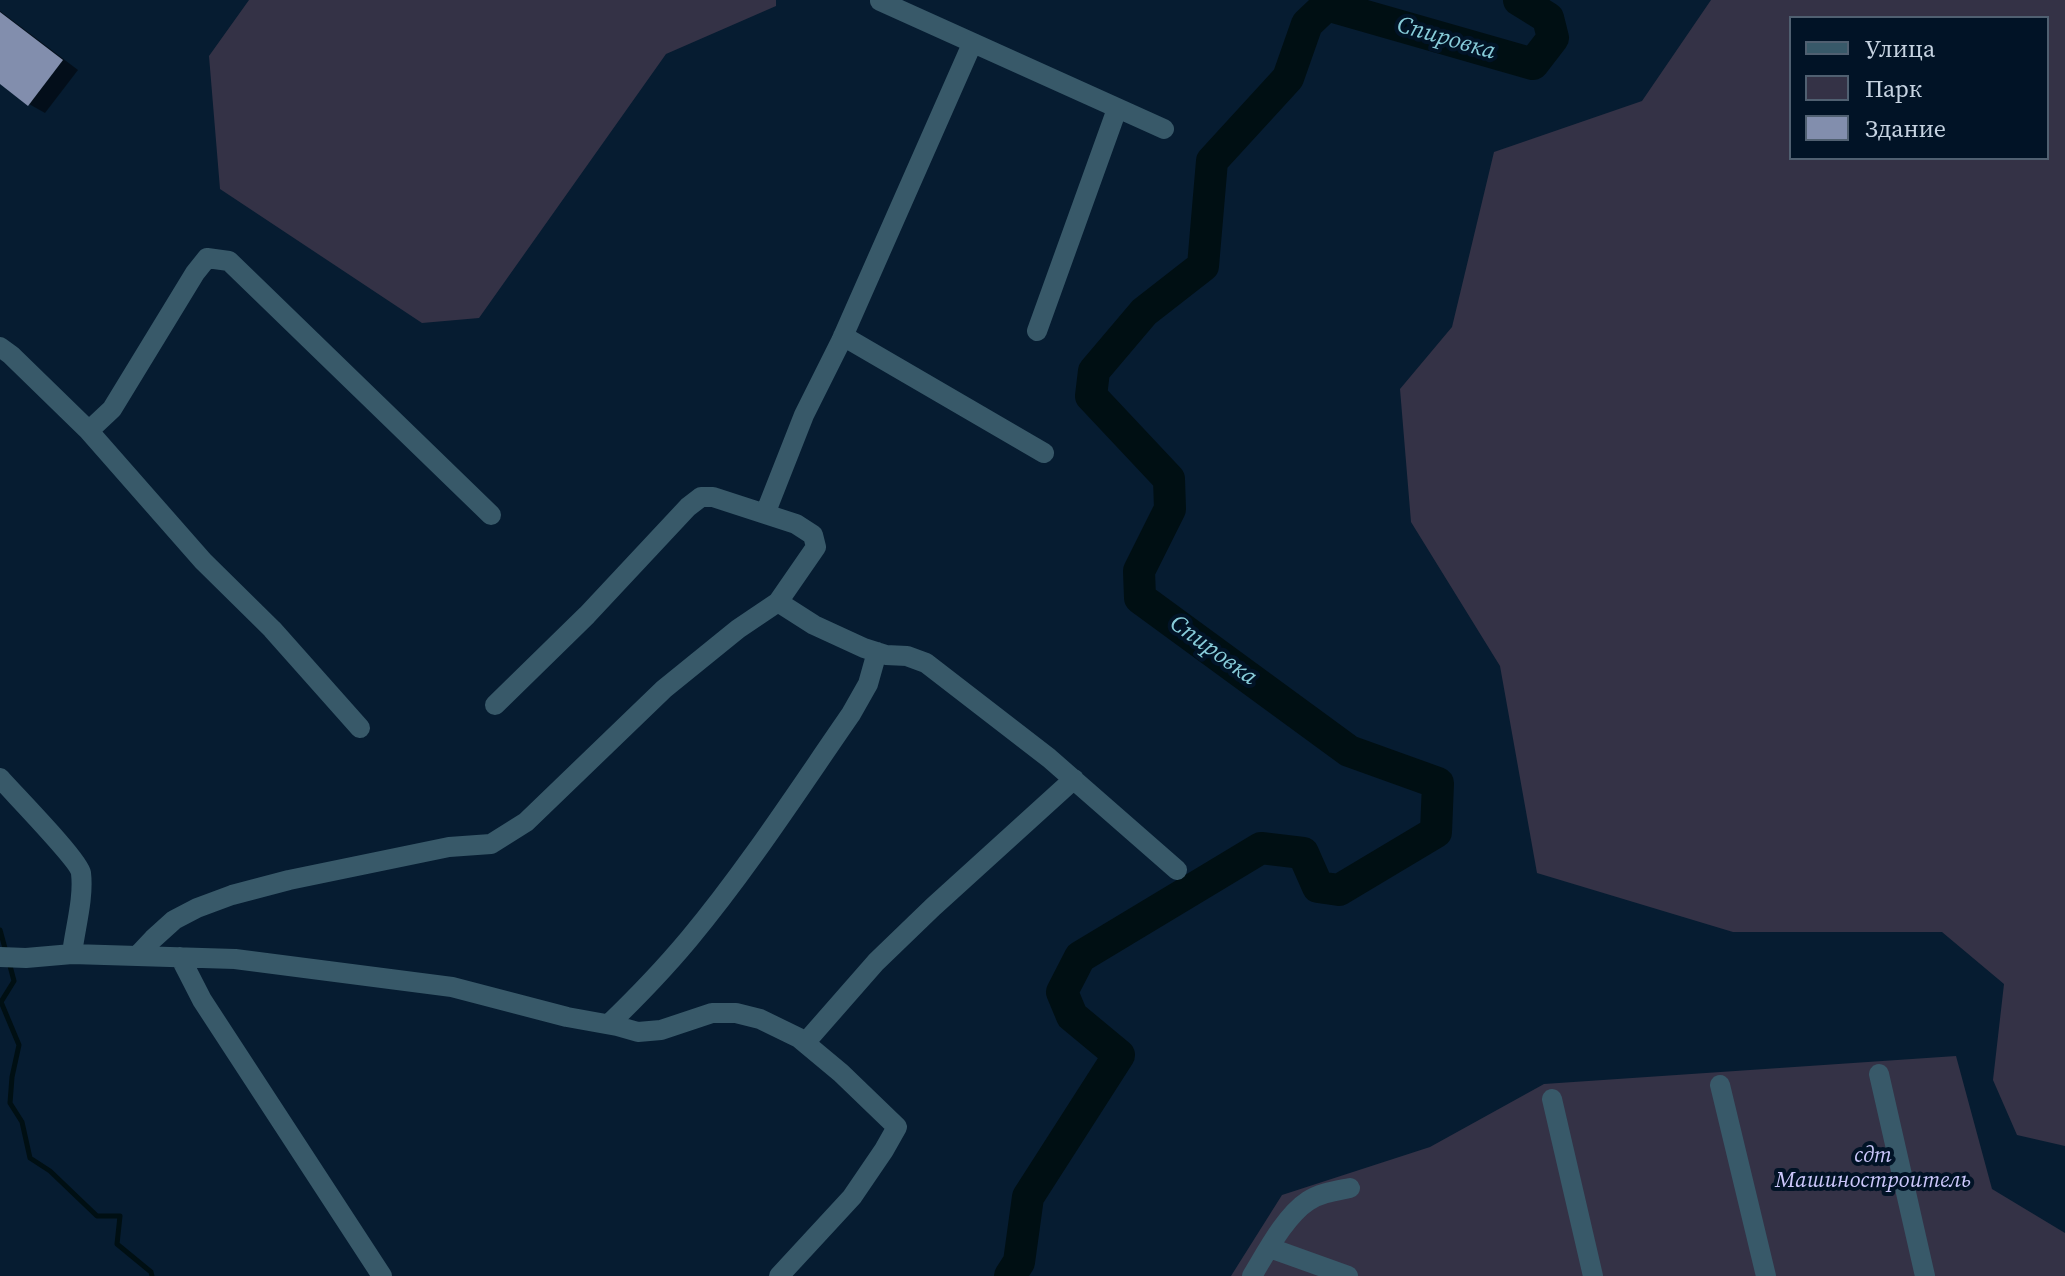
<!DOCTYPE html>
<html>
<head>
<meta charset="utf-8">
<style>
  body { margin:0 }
  #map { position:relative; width:2065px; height:1276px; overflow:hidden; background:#061c31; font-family:"Source Serif 4",serif }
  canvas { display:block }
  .legend { position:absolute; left:1789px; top:16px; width:260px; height:144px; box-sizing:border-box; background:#011326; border:2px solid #506071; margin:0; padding:10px 14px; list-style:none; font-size:24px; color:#c6d3e1 }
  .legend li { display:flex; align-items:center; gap:16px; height:40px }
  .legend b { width:40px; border:2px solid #506071 }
</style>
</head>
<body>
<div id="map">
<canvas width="2065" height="1276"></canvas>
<ul class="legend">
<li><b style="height:10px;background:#385969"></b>Улица</li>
<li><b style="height:22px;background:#343246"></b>Парк</li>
<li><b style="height:22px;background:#828ead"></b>Здание</li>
</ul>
</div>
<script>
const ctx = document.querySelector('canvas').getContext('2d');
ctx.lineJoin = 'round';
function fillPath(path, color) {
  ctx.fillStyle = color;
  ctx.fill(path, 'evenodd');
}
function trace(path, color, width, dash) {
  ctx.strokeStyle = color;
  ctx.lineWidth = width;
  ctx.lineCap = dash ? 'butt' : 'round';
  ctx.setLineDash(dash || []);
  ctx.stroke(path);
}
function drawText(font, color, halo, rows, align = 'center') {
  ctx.font = font + ' "Source Serif 4",serif';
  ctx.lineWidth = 8;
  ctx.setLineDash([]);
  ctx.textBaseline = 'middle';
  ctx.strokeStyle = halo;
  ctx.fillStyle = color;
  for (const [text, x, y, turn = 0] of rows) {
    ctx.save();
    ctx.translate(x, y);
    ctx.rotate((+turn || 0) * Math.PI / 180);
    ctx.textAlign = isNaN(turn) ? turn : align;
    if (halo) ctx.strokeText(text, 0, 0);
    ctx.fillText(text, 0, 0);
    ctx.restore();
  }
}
fillPath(new Path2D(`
  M249,0h527v6l-110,48 -187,264 -57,5 -202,-134 -11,-133z
  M1711,0h354v1146l-48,-11 -24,-55 11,-96 -62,-52h-209l-196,-59 -37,-207 -89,-144 -11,-133 52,-62 42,-175 148,-51zM1791,18h256v140h-256z
  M1956,1056l36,133 73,44v43h-834l51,-81 148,-48 114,-63z`), '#343246');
fillPath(new Path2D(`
  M0,11l78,59 -33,43 -16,-9 -29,-22z`), '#0007');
trace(new Path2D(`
  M0,930l6,22
  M9,962l5,19 -13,21 18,43 -7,32 -2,26 12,19 8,36 20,13 47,45h23l-3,28 34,28 1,4`), '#000f13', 5);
trace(new Path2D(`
  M1010,1276l9,-14 9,-65 91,-142 -47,-39 -10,-24 18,-35 181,-109 42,5 15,34 21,3 97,-58 2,-49 -89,-32 -209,-153 -1,-27 31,-62 -1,-30 -78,-83 3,-25 50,-59 59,-46 9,-105 76,-83 19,-54 20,-19 206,59 20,-26 -5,-20 -29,-18`), '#000f13', 32);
fillPath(new Path2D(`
  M0,12l63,48 -35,46 -28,-22z`), '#828ead');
trace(new Path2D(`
  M880,1l284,128
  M1037,331l80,-222
  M843,336l201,117
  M0,347l11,8 76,74 116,132 69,68 88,99
  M87,429l8,-4 17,-16 83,-136 12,-15 22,3 262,254
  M765,514l39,-99 37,-74 131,-297
  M778,602l36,23 50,23 22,7 21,1 19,7 123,95 128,112
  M0,778c13,15 79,82 81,95 3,26 -6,55 -9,81
  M137,956l16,-17 21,-19 23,-12 35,-13 57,-15 160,-33 42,-3 35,-22 138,-133 74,-60 40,-27 38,-55 -3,-12 -17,-11 -83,-27h-12l-13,10 -101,108 -92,90
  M0,957l26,1 46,-4 163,5 217,28 115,30 50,9 21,6 23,-2 51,-17h24l24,6 39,19 42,35 56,54 -13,23 -32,47 -73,79
  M180,957l22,43 180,276
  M609,1024c28,-27 55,-55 80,-85 59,-71 110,-150 162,-225l17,-30 9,-32
  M805,1043l71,-81 57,-55 141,-128
  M1879,1074l46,202
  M1720,1085l46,191
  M1552,1099l41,177
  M1270,1248l78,28
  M1252,1276c14,-23 33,-60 56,-75 12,-8 27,-10 42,-13`), '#385969', 20);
drawText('italic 22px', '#cbc7fb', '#011326', [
  ["сдт",1873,1156],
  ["Машиностроитель",1873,1181]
]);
drawText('italic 24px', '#88cdda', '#011326', [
  ["Спировка",1446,39,16],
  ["Спировка",1213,651,36]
]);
</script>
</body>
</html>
